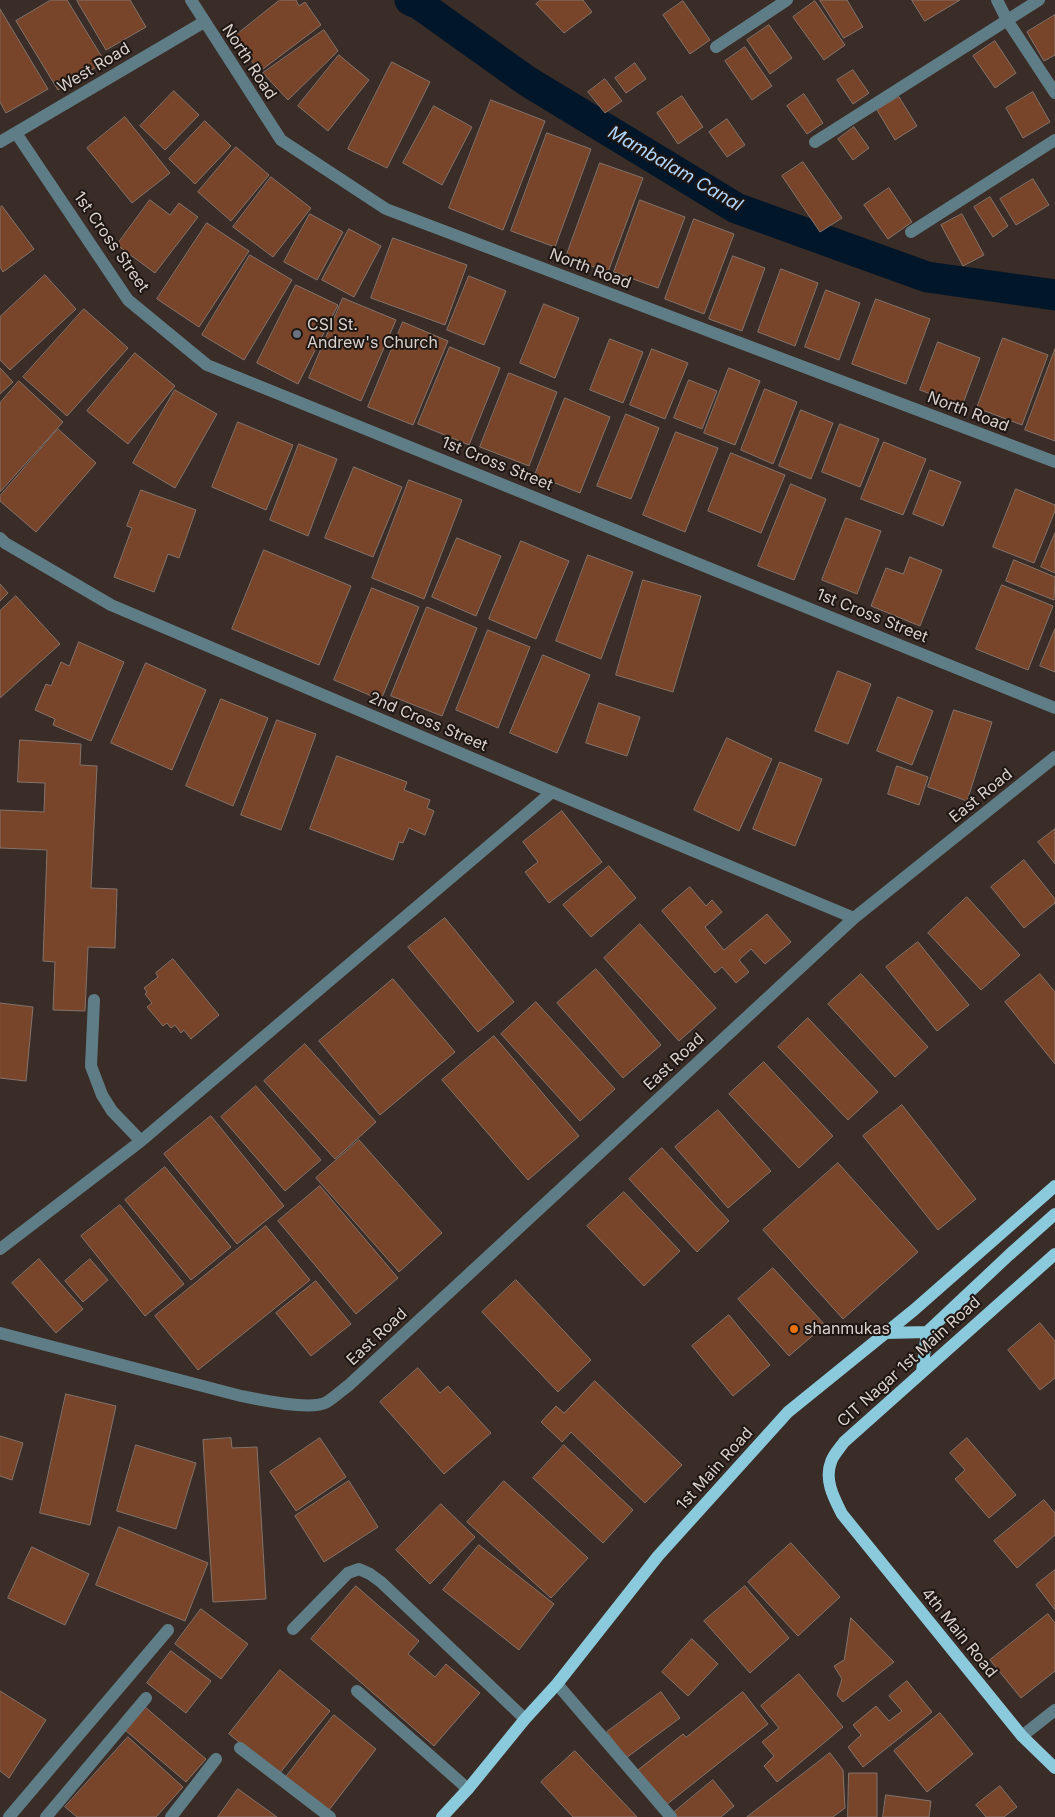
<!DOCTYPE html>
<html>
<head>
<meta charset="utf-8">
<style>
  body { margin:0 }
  canvas { display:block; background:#3a2c26 }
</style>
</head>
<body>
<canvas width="1055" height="1817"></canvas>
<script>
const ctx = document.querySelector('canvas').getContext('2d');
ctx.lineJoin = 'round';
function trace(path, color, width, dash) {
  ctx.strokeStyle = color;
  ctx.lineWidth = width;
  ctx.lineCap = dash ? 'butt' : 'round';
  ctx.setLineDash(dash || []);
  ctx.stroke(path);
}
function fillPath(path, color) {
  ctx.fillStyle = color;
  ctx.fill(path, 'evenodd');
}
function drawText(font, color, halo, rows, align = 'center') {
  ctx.font = font + ' Inter,sans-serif';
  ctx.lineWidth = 4;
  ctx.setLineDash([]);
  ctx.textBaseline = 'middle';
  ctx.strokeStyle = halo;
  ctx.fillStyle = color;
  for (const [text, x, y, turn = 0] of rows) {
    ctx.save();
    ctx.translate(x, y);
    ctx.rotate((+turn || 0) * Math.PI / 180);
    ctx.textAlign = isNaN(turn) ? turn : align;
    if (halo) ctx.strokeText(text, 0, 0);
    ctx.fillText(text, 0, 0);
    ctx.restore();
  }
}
trace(new Path2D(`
  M410,0l9,4 108,77 209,127 191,69 128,18`), '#02162a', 31);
const building = new Path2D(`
  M51,0h16l38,62 -47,28 -42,-69z
  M79,0h51l16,27 -40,23 -29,-49z
  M280,0h16l3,6 6,-4 16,23 -62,47 -24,-36z
  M541,0h42l9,12 -28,21 -28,-29z
  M820,0h27l16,27 -19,11z
  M912,0h48l-35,21z
  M683,1l27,39 -20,14 -27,-39z
  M815,1l30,44 -21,15 -31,-43z
  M0,9l48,80 -42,24 -6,-11z
  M1055,15v40l-11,6 -17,-29z
  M769,25l23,33 -22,16 -23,-34z
  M324,30l14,21 -50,49 -25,-27z
  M995,41l21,32 -21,15 -22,-32z
  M745,47l27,39 -20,14 -27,-39z
  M339,55l30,25 -41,51 -30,-25z
  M392,62l38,20 -43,86 -39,-19z
  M635,63l11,16 -20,14 -11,-15z
  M853,70l16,23 -16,11 -16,-24z
  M605,79l17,22 -17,12 -17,-21z
  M174,91l25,24 -34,35 -25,-24z
  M1033,92l17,30 -27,16 -17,-30z
  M804,94l19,29 -16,11 -20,-28z
  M682,96l21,31 -25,17 -21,-31z
  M899,97l18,29 -22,14 -18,-30z
  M491,100l54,21 -42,109 -54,-22z
  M434,106l38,21 -30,58 -39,-22z
  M125,117l45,56 -38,30 -45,-55z
  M727,119l18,26 -18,12 -18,-25z
  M205,121l26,25 -36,38 -26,-25z
  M854,127l15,21 -16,12 -15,-21z
  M547,133l44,16 -36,98 -44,-16z
  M236,147l33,28 -38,46 -33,-29z
  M803,162l39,56 -22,14 -38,-56z
  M600,163l43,15 -35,94 -42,-15z
  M271,177l40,31 -38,49 -40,-30z
  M1033,179l16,26 -33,20 -16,-26z
  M889,188l23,34 -24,17 -24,-34z
  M990,197l18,29 -15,11 -19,-30z
  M150,200l20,15 9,-12 19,14 -43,56 -38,-28z
  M640,200l45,17 -27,71 -44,-16z
  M2,206l32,43 -31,23 -3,-5v-59z
  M310,214l33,18 -26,48 -33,-18z
  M962,214l22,41 -21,11 -22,-41z
  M694,219l40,15 -30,80 -39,-15z
  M207,223l42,28 -50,76 -42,-28z
  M349,229l32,17 -27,51 -32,-17z
  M393,238l74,27 -22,60 -74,-27z
  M250,255l42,25 -48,80 -42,-25z
  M733,256l32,12 -23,63 -33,-12z
  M781,269l37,14 -23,63 -37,-14z
  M45,275l31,34 -66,61 -10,-10v-43z
  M469,276l37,15 -22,54 -37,-15z
  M296,285l42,20 -40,79 -41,-21z
  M826,290l34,13 -21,57 -34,-13z
  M343,298l53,22 -35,81 -52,-23z
  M876,299l54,20 -24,65 -54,-20z
  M544,304l35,14 -24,60 -35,-15z
  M84,309l44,39 -61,68 -44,-39z
  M403,322l45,19 -35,84 -45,-18z
  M1003,338l45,17 -26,70 -45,-17z
  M610,339l33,13 -20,51 -33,-13z
  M938,342l42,16 -18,48 -42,-16z
  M450,347l50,21 -31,77 -51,-21z
  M652,349l36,14 -23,56 -35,-14z
  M1055,349v92l-30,-11z
  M135,353l40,33 -47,58 -41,-33z
  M0,368l13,14 -13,12z
  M729,368l31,13 -25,64 -31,-12z
  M509,373l48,19 -28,74 -49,-19z
  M689,380l28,11 -15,38 -28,-11z
  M19,381l44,41 -63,70v-89z
  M765,389l32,13 -24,62 -32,-14z
  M175,390l42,24 -42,74 -42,-25z
  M565,398l45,19 -30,76 -45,-18z
  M801,410l32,13 -22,56 -32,-13z
  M626,414l33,14 -28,71 -34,-13z
  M238,422l55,23 -27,65 -54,-23z
  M840,424l39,15 -19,48 -38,-15z
  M58,429l38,34 -60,69 -36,-31v-5z
  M676,432l42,16 -33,84 -42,-17z
  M884,442l42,17 -23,56 -42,-16z
  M299,444l38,15 -29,77 -38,-16z
  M731,453l54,22 -24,58 -53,-22z
  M354,467l48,20 -29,70 -48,-19z
  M930,470l31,12 -18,44 -30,-12z
  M409,480l53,20 -38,99 -52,-21z
  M791,484l35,15 -32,81 -36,-14z
  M1016,489l39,16v6l-21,52 -41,-16z
  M141,490l55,20 -17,48 -11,-4 -14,38 -40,-15 18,-49 -5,-2z
  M846,518l35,13 -24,63 -35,-14z
  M1055,533v40l-14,-6z
  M457,538l44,18 -25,60 -44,-19z
  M521,541l48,20 -33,78 -47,-20z
  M264,550l87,36 -32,79 -87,-36z
  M588,555l45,17 -32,87 -45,-18z
  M910,557l32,13 -22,56 -49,-20 15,-38 17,6z
  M1014,560l41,17 -1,23 -48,-19z
  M643,580l58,16 -28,96 -57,-17z
  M0,584l8,9 -8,8z
  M1002,585l51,21 -25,64 -52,-21z
  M372,588l47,19 -38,93 -47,-20z
  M16,596l44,48 -60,54v-87z
  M427,607l50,21 -35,88 -51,-20z
  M1055,629v43l-15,-6z
  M488,630l42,17 -32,81 -42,-18z
  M79,642l45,20 -33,79 -38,-16 2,-6 -20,-9 11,-26 5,2 10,-24 8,4z
  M543,655l47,20 -33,78 -47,-20z
  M146,663l60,27 -34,80 -61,-27z
  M838,671l33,13 -23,60 -33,-13z
  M898,697l35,14 -21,54 -35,-14z
  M221,699l47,19 -35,88 -47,-20z
  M599,703l41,14 -13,39 -41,-13z
  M954,710l38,12 -25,79 -39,-14z
  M277,720l39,14 -35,96 -40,-15z
  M727,738l45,21 -33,72 -45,-21z
  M20,740l61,4 -1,21 17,1 -6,122 26,1 -2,59 -27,-1 -3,64 -32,-1 2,-48 -12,-1 4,-111 -47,-2v-38l44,2 1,-29 -27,-1z
  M337,756l70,26 -3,8 26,10 -3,8 7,3 -9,24 -16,-7 -6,15 -4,-1 -6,18 -83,-31z
  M780,762l42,17 -27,67 -42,-17z
  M897,766l31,11 -9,28 -31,-11z
  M562,811l40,51 -53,41 -24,-31 13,-10 -15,-20z
  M1055,829v35l-17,-22z
  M1024,860l31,39v4l-31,25 -33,-41z
  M609,866l27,32 -45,39 -28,-32z
  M690,887l16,19 6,-6 10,12 -17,15 19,23 43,-36 24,28 -26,22 -14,-15 -12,11 10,12 -13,11 -14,-16 -7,6 -53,-62z
  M967,897l53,58 -39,35 -53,-57z
  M445,918l69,84 -36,30 -70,-85z
  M640,924l76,84 -37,33 -75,-83z
  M918,942l51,63 -32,26 -51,-64z
  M173,959l46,56 -28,24 -7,-9 -3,3 -6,-8 -4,3 -4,-5 -4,3 -16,-19 5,-4 -7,-9 2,-2 -3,-4 14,-11 -2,-4z
  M596,969l65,76 -38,33 -66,-75z
  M861,974l67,73 -33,30 -67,-73z
  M1040,974l15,18v72l-50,-62z
  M393,979l62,73 -75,63 -61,-74z
  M536,1002l79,87 -35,32 -79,-87z
  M0,1003l33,4 -7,74 -26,-3z
  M808,1018l70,74 -30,28 -70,-73z
  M494,1036l85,100 -51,44 -86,-100z
  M305,1044l71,78 -41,37 -71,-78z
  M764,1062l69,74 -34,32 -70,-74z
  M256,1086l65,74 -36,31 -64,-74z
  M902,1105l74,94 -38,31 -75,-94z
  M718,1110l53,61 -43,37 -53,-61z
  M211,1116l73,90 -47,38 -73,-90z
  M359,1140l83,93 -43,39 -83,-94z
  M662,1148l67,73 -32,31 -68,-73z
  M838,1163l80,89 -75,67 -80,-89z
  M165,1167l66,80 -40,33 -66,-80z
  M320,1186l78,92 -42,36 -78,-93z
  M624,1192l56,59 -36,35 -57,-60z
  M120,1205l64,79 -39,32 -64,-80z
  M266,1226l44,54 -112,90 -43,-54z
  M39,1259l44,50 -27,24 -44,-50z
  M90,1259l18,21 -25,22 -18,-21z
  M773,1268l52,57 -36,31 -51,-57z
  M516,1280l75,80 -33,32 -76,-80z
  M316,1281l35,43 -40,32 -35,-43z
  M729,1315l41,50 -37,31 -41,-50z
  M1040,1323l15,18v37l-15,12 -32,-40z
  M418,1368l22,25 8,-7 43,47 -47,41 -64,-72z
  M595,1381l87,84 -37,38 -74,-71 -9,10 -21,-20 15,-16 8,7z
  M66,1394l50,12 -26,119 -50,-12z
  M0,1436l23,7 -11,37 -12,-4z
  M231,1438l1,10 25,-1 9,152 -53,3 -10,-162z
  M320,1438l26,39 -50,34 -26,-39z
  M967,1438l49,57 -27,23 -34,-39 10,-9 -15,-17z
  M136,1445l60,18 -20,66 -59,-18z
  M564,1445l69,65 -30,33 -70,-65z
  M349,1481l29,46 -54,35 -29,-46z
  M504,1481l84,77 -37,40 -84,-76z
  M1044,1500l11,13v22l-38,33 -23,-27z
  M441,1504l34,33 -45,47 -34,-34z
  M119,1527l89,36 -23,58 -89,-36z
  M791,1543l49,54 -42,39 -50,-54z
  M479,1545l75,59 -35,46 -76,-60z
  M32,1547l57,27 -24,51 -57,-27z
  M1055,1570v40l-19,-25z
  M356,1586l63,55 -11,13 27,23 11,-13 34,29 -46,53 -123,-107z
  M745,1586l44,52 -39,35 -46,-52z
  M201,1609l47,35 -27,35 -46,-35z
  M1048,1614l7,9v48l-34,27 -31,-38z
  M851,1618l43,44 -51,40 -6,-7 5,-16 -8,-13 10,-6z
  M692,1639l26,25 -30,32 -26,-24z
  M171,1651l40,30 -25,32 -39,-30z
  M280,1670l50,41 -51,63 -50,-40z
  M799,1674l44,53 -66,55 -13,-16 10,-10 -12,-14 17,-14 -18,-22z
  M907,1681l25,31 -69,55 -15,-20 13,-12 -8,-10 23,-19 13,15 13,-10 -13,-15z
  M0,1691l46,29 -37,58 -9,-7z
  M661,1692l19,26 -54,40 -19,-26z
  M743,1692l25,32 -102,81 -28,-35 45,-36 3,3z
  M145,1707l61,52 -20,23 -61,-52z
  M940,1713l33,41 -46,38 -33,-41z
  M334,1715l42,34 -47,61 -43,-33z
  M128,1737l55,50 -27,30h-79l-12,-10z
  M575,1751l62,66h-64l-32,-35z
  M830,1753l13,17 2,38 -12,9h-86z
  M849,1773h28v44h-29z
  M713,1780l21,26 -13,11h-46l-3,-3z
  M1000,1786l17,21 -13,10h-18l-10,-12z
  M238,1789l39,28h-59z
  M886,1795l45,6 -2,16h-46z`);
fillPath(building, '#78442a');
trace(building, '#83736b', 1);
trace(new Path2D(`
  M191,0l90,140 105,69 669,253
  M997,0l10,20 48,73
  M716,47l71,-47
  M16,133l112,167 79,65 848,343
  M0,142l204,-120
  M815,142l224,-142
  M911,232l144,-92
  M0,538l5,5 106,62 441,187 302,126
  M94,1000l-3,66 11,29 10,16 29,30
  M0,1249l141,-108 411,-349
  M0,1333l241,63c19,4 70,15 86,6 8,-5 15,-12 22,-17l505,-467 201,-161
  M293,1629l55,-56 11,-4 11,5 11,8 144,137
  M557,1684l114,133
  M357,1691l111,98
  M1022,1736l33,-26
  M240,1748l90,69
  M9,1817l159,-187
  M46,1817l100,-119
  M171,1817l45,-58`), '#5f7d86', 12);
trace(new Path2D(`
  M1055,1254l-211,188c-4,6 -11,13 -13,20 -7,18 3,36 11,52l180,222 33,32
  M885,1333l42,-1
  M922,1372l5,-40 82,-77 46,-41
  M442,1817l26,-28 57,-70 32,-35 101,-128 130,-144 126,-102 141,-124`), '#8acadc', 12);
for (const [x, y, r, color] of [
  [297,334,5,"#6b7280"],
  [794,1329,5,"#e8710a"]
]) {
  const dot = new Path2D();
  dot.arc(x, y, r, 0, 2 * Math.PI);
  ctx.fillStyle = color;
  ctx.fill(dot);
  trace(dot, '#1d1613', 2);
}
drawText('16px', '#dad1cc', '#1d1613', [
  ["North Road",249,62,57],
  ["West Road",94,68,-31],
  ["1st Cross Street",111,242,55],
  ["North Road",590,269,21],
  ["North Road",968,412,21],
  ["1st Cross Street",497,464,22],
  ["1st Cross Street",872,616,22],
  ["2nd Cross Street",428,722,23],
  ["East Road",981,796,-39],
  ["East Road",674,1062,-43],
  ["East Road",377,1337,-43],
  ["CIT Nagar 1st Main Road",909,1362,-42],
  ["1st Main Road",715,1469,-48],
  ["4th Main Road",959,1633,51]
]);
drawText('16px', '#dad1cc', '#1d1613', [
  ["CSI St.",307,325],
  ["Andrew's Church",307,343],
  ["shanmukas",804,1329]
], 'left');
drawText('italic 18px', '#b0d6fd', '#1d1613', [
  ["Mambalam Canal",675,169,30]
]);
</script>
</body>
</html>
